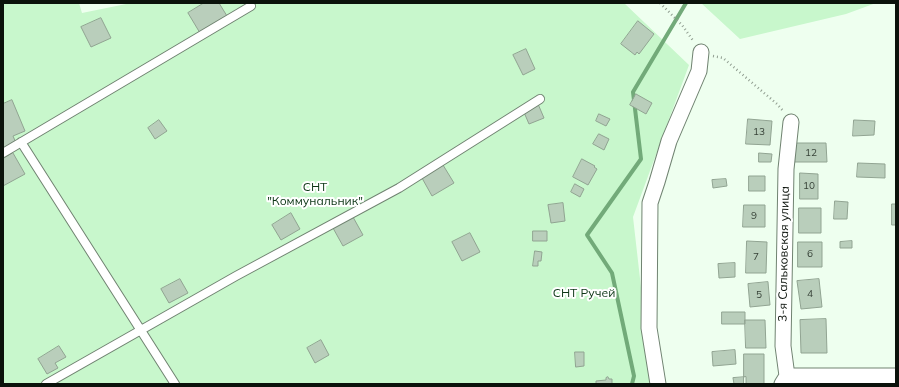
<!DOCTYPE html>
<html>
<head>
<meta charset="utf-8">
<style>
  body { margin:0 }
  #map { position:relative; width:899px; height:387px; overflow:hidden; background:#eeffef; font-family:Mulish,sans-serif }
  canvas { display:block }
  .frame { position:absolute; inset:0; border:4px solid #0b120b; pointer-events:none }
</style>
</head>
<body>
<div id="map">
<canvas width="899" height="387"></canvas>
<div class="frame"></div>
</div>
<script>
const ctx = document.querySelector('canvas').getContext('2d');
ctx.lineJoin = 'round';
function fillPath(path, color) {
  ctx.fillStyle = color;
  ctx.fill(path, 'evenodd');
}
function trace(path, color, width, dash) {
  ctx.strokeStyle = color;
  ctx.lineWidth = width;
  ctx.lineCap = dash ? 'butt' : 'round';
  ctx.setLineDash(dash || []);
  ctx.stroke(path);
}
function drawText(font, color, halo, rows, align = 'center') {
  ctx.font = font + ' Mulish,sans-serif';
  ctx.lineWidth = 4;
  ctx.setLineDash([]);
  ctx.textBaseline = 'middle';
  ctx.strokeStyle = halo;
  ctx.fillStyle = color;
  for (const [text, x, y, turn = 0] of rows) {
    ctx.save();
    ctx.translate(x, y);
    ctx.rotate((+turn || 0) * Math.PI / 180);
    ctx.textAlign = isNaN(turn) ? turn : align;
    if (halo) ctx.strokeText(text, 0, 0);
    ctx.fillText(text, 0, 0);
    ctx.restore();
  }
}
fillPath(new Path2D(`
  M3,3h76l3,10 49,-10h493l65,62 -56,152 19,167h-649z
  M701,3h175l-30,11 -106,25z`), '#c8f7cc');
trace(new Path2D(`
  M632,384l2,-8 -22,-103 -25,-38 54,-76 -8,-67 53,-89`), '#72aa79', 4);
const building = new Path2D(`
  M204,3h15l8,13 -27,17 -12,-20z
  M101,18l10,20 -20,9 -10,-20z
  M638,21l16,13 -15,20 -2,-2 -2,3 -14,-11z
  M526,49l9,20 -12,6 -10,-20z
  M636,94l16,9 -6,11 -16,-9z
  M12,100l13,31 -12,5 3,7 -13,6v-45z
  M538,104l6,14 -15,6 -6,-14z
  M599,114l11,5 -4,7 -10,-5z
  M748,119l24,2 -2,24 -24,-1z
  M159,120l8,11 -12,8 -7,-11z
  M854,120l21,1 -1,14 -21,1z
  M599,134l10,5 -5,11 -11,-6z
  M795,143h31l1,19h-32z
  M13,153l12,21 -22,12v-27z
  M759,153l13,1 -1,8h-12z
  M582,159l13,7 -1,1 3,2 -9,16 -15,-8z
  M858,163l27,1v14l-28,-1z
  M443,165l11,18 -22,13 -10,-18z
  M800,173l18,1v25h-18z
  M749,176h16v15h-16z
  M726,179l1,7 -14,2 -1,-8z
  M575,184l9,5 -4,8 -9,-5z
  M835,201l13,1 -1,17h-13z
  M563,203l2,18 -14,2 -3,-18z
  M892,204h4v21h-4z
  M744,205h21v22h-22z
  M799,208h22v25h-22z
  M291,213l9,16 -19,11 -9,-15z
  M353,217l10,18 -20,11 -10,-18z
  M533,231h14v10h-14z
  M470,233l10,19 -18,9 -10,-19z
  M747,241l20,1 -1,31h-20z
  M852,241v7h-12v-6z
  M798,242h24v25h-24z
  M535,251l7,1 -1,9h-3v5h-5z
  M735,263v14l-16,1 -1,-14z
  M180,279l8,14 -19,10 -8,-14z
  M819,279l3,28 -21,2 -4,-28z
  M768,282l2,23 -20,2 -2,-23z
  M722,312h23v12h-23z
  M826,319l1,34h-26l-1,-33z
  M745,320h20l1,28h-20z
  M321,340l8,15 -14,8 -8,-15z
  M59,346l7,11 -11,6 3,5 -11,6 -9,-15z
  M735,350l1,14 -23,2 -1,-14z
  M575,352h9v14l-8,1z
  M744,354h20v30h-20z
  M608,377l1,2h3v5h-16v-3l10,-1v-2z
  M746,377v7h-12l-1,-6z`);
fillPath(building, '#b9cebb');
trace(building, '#91a492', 1);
const lane = new Path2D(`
  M21,142l154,242
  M3,153l248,-147
  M46,384l190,-108 163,-88 141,-89`);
const street = new Path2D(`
  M787,376h109
  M658,384l-9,-56 1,-125 7,-21 12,-41 30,-70 2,-19
  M782,384l5,-8 -4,-30 3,-177 5,-47`);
trace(lane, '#708371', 10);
trace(street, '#708371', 17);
trace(new Path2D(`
  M660,3l22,22 12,17
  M713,56l10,2 54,46 7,8`), '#919e91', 2.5, [1, 3]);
trace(lane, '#fff', 8);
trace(street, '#fff', 15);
drawText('10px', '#364137', null, [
  ["13",759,132],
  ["12",811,153],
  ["10",809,186],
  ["9",754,216],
  ["6",810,254],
  ["7",756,257],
  ["4",810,294],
  ["5",759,295]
]);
drawText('12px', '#0d3616', '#fff', [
  ["СНТ",315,187],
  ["\"Коммунальник\"",315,201],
  ["СНТ Ручей",584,293]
]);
drawText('12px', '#0b120b', '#fff', [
  ["3-я Сальковская улица",784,254,-89]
]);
</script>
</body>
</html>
